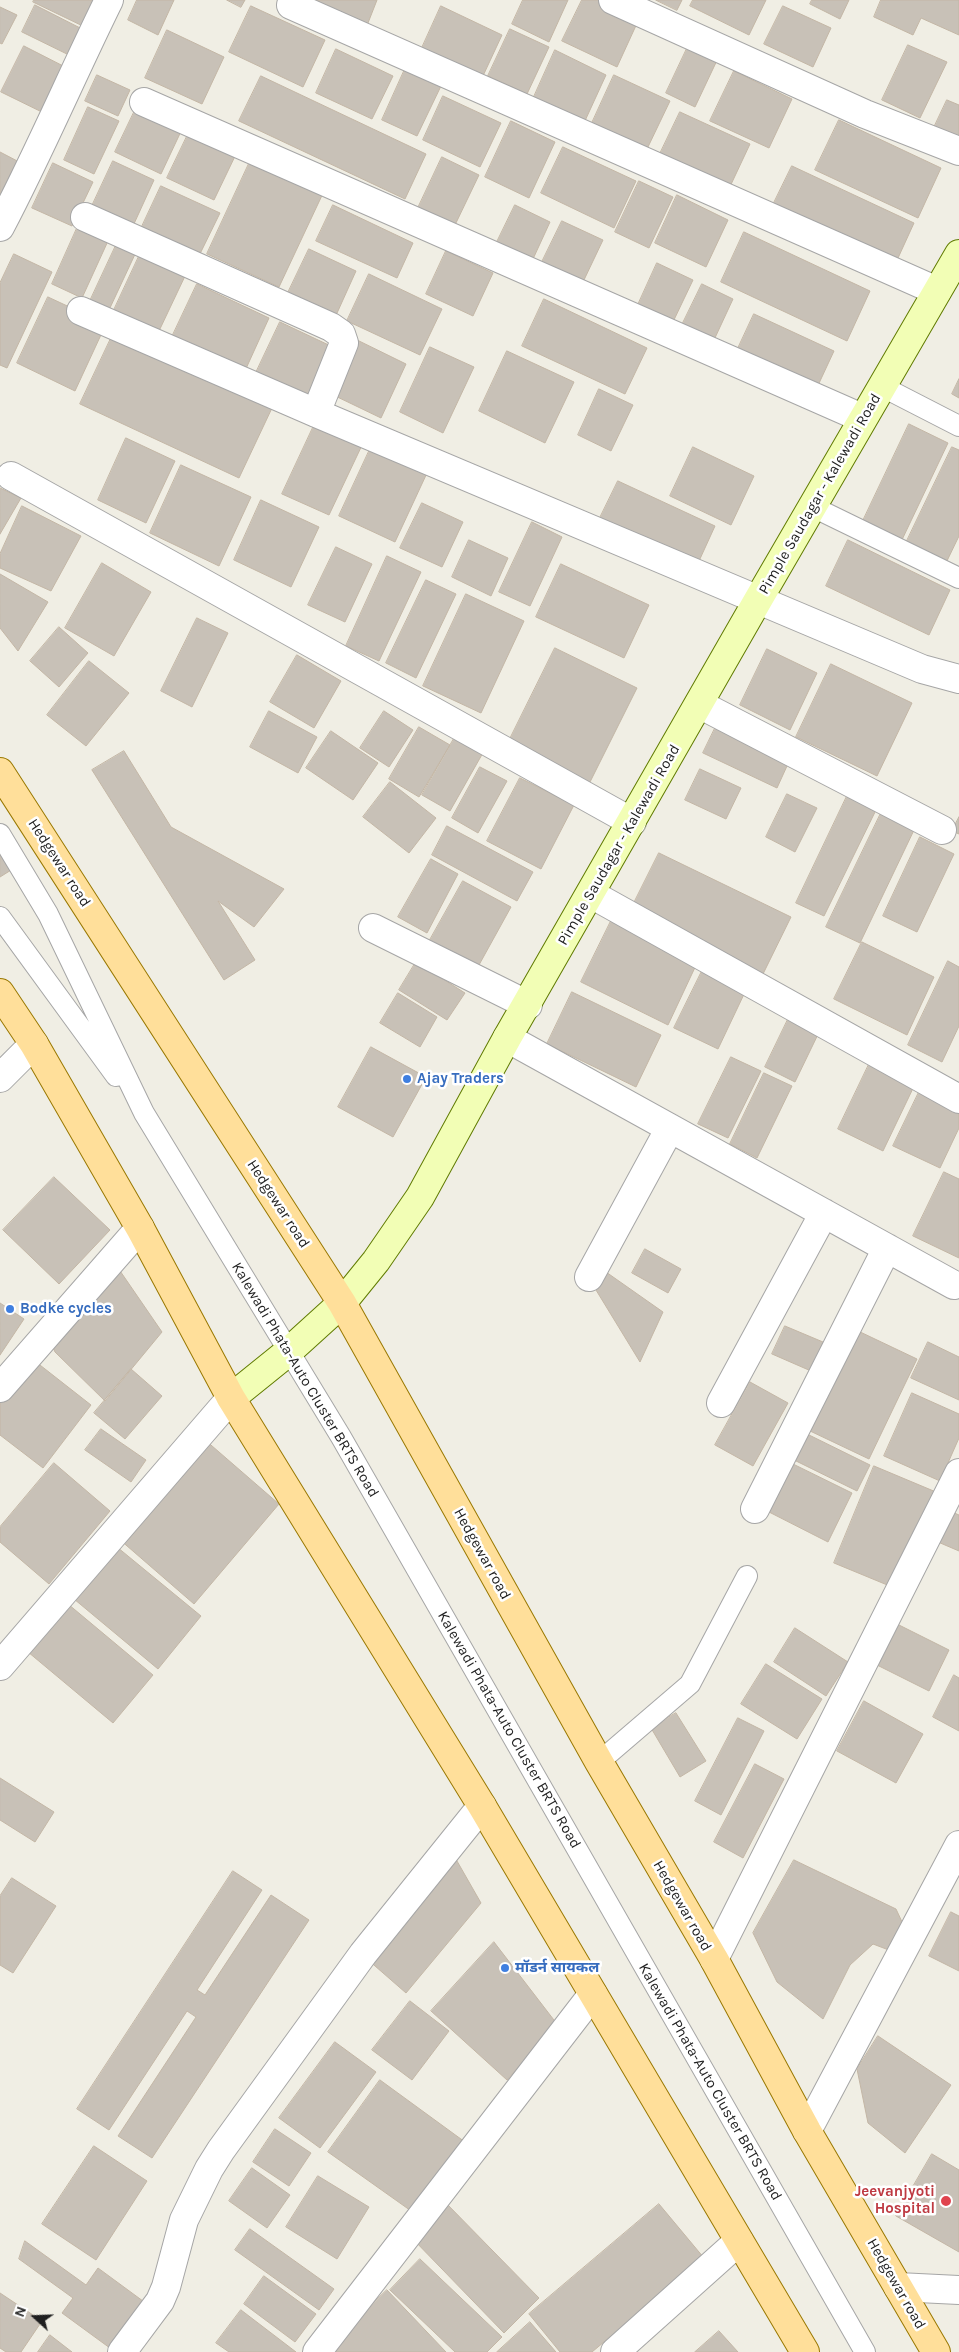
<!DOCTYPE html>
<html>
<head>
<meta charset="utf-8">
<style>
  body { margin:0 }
  #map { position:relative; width:959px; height:2352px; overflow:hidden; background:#f0eee4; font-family:Karla,sans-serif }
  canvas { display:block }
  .north { position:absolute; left:10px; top:2292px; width:50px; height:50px; -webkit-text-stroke:4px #fff; paint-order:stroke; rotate:290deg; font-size:14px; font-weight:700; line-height:20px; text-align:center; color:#1f1f1f }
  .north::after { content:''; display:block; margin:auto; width:18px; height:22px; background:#1f1f1f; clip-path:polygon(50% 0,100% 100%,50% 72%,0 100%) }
</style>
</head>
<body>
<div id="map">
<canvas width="959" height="2352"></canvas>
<div class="north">N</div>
</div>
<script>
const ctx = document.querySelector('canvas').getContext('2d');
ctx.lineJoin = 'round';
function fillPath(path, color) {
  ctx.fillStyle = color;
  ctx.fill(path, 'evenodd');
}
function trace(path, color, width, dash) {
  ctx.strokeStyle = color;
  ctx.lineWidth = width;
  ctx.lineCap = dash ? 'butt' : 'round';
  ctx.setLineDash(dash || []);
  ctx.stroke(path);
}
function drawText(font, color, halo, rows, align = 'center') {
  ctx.font = font + ' Karla,"Noto Sans Devanagari",sans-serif';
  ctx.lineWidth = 5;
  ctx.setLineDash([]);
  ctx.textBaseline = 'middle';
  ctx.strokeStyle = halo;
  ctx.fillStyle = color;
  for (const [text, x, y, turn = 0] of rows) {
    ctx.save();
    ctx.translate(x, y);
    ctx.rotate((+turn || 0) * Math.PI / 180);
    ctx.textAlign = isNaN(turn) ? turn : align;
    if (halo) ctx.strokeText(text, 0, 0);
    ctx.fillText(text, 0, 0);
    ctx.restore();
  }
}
const building = new Path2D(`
  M34,0h69l-14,29 -56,-27z
  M137,0h37l-16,35 -30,-15z
  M227,0h18l-4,7z
  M313,0h64l-9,23z
  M523,0h45l-19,42 -37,-18z
  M582,0h17l40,19 -22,48 -55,-26z
  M656,0h26l-5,10z
  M693,0h73l-17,35 -59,-29z
  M812,0h37l-9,19 -30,-15z
  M881,0h78v35l-38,-17 -8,17 -39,-18z
  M35,5l51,26 -13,26 -51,-25z
  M251,6l74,34 -22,47 -74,-35z
  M441,6l61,29 -20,43 -61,-28z
  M783,6l48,22 -18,39 -49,-23z
  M0,7l17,8 -15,29 -2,-1z
  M510,29l39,18 -22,47 -39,-18z
  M167,30l57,27 -22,47 -57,-26z
  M691,40l29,14 -25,53 -29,-14z
  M908,45l39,17 -27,56 -38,-18z
  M24,46l49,25 -23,45 -49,-24z
  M336,49l57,27 -21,43 -56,-26z
  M555,50l51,25 -22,48 -51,-24z
  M405,69l36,17 -24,50 -35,-16z
  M734,71l58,28 -23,49 -59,-27z
  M97,75l33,15 -12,26 -33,-15z
  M614,75l56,26 -23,48 -55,-26z
  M261,76l165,78 -21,45 -166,-78z
  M443,96l58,27 -21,44 -57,-27z
  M947,100l12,5v45l-29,-14z
  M138,104l46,21 -23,49 -46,-22z
  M88,107l31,14 -25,53 -30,-14z
  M680,112l70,32 -23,49 -70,-33z
  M839,120l102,48 -23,50 -103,-48z
  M511,121l44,21 -26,56 -44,-21z
  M191,128l47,22 -24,50 -47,-22z
  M563,147l73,34 -22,47 -73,-35z
  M0,152l23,12 -23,45z
  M253,155l72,34 -46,98 -72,-33z
  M442,157l37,18 -24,50 -37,-17z
  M113,161l41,19 -21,46 -41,-20z
  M53,163l40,19 -21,44 -40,-18z
  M792,166l122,57 -21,46 -123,-58z
  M639,181l34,16 -24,51 -34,-16z
  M161,186l59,27 -24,49 -58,-27z
  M677,195l51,25 -22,47 -51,-24z
  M333,205l80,38 -16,35 -81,-37z
  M515,205l35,17 -17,37 -36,-17z
  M562,221l41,19 -20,42 -41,-20z
  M78,226l30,15 -26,57 -30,-14z
  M744,232l126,59 -23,50 -126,-59z
  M118,241l19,9 -28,60 -19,-9z
  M309,249l47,22 -23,51 -48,-23z
  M446,251l47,22 -20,43 -47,-22z
  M141,252l45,22 -27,57 -45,-21z
  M14,254l38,18 -45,96 -7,-3v-82z
  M657,263l36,17 -21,44 -35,-17z
  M369,274l73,35 -22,46 -73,-34z
  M197,284l72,34 -25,55 -73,-34z
  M702,284l31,15 -19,41 -32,-15z
  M48,297l58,27 -31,67 -58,-28z
  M544,299l103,49 -22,46 -103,-48z
  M754,314l80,37 -20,43 -80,-37z
  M280,322l55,26 -26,57 -56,-26z
  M113,334l159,74 -33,70 -159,-74z
  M353,338l53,26 -25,54 -54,-26z
  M430,347l44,20 -31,66 -43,-21z
  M507,351l67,31 -29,61 -66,-32z
  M959,379v19l-7,-4z
  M599,389l34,16 -22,46 -33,-16z
  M317,419l47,22 -35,74 -47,-21z
  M909,424l39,19 -48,101 -39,-19z
  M126,438l49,23 -29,62 -48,-23z
  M371,447l56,26 -32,69 -56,-26z
  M693,447l61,29 -23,49 -61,-29z
  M952,447l7,3v86l-14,29 -40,-20z
  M181,465l70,32 -32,69 -69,-33z
  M618,481l97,45 -21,46 -98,-46z
  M0,488l21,10 -21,36z
  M261,500l58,27 -28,60 -57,-27z
  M422,503l41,19 -21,45 -42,-19z
  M22,506l59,30 -30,55 -51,-23v-14z
  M532,522l30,15 -32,69 -31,-14z
  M469,540l39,18 -17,38 -39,-19z
  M848,540l102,50 -21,45 -103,-49z
  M336,547l36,17 -27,58 -37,-17z
  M387,556l34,16 -42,89 -33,-15z
  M102,563l49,29 -37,64 -49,-28z
  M561,564l88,41 -25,53 -88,-41z
  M0,574l48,28 -30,49 -18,-23z
  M426,580l30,14 -40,84 -30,-15z
  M466,594l58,27 -43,92 -58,-27z
  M197,618l31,15 -36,74 -31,-16z
  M59,627l29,26 -29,34 -29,-26z
  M555,648l82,40 -50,100 -81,-41z
  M767,649l50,24 -27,57 -50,-25z
  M297,655l44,26 -27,47 -44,-26z
  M89,661l40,32 -43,53 -39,-31z
  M831,664l81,39 -35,73 -81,-39z
  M269,711l48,26 -19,36 -48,-26z
  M384,711l29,19 -24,37 -29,-19z
  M719,720l73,35 -15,33 -74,-35z
  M419,727l31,18 -31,52 -30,-18z
  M331,731l47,32 -25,37 -47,-32z
  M456,735l28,16 -34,60 -28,-16z
  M124,751l47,76 113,62 -30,38 -36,-26 37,59 -31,20 -132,-210z
  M480,767l27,14 -29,52 -26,-15z
  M700,769l41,19 -15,31 -41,-19z
  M520,778l54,27 -33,64 -54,-28z
  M390,782l46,36 -27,35 -46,-36z
  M787,794l30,14 -22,44 -29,-15z
  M848,794l29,14 -53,108 -28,-13z
  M882,811l33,17 -55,115 -34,-16z
  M959,817v17l-7,-3z
  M447,826l86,46 -16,29 -85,-46z
  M920,837l34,17 -37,78 -34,-16z
  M0,842l16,25 -16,10z
  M659,853l132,64 -28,57 -132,-65z
  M431,859l27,15 -31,59 -29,-16z
  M463,881l48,26 -37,67 -48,-27z
  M612,919l86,42 -30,64 -87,-43z
  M862,942l72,35 -27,58 -73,-36z
  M948,961l11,6v59l-17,36 -34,-17z
  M416,962l49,31 -18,27 -48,-30z
  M703,969l43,21 -28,59 -44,-21z
  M572,992l89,43 -25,52 -89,-43z
  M398,993l39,24 -17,30 -40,-24z
  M793,1009l30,15 -28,58 -30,-15z
  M371,1047l55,30 -33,60 -55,-30z
  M731,1057l30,14 -33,67 -30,-14z
  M872,1058l45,22 -34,71 -45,-22z
  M764,1073l28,13 -35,72 -27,-14z
  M920,1090l39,19v19l-19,40 -47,-22z
  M944,1172l15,7v79l-46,-22z
  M54,1177l56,53 -51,54 -56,-54z
  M645,1249l36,20 -13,24 -36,-20z
  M116,1265l46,67 -57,69 -50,-49 -3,-7z
  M606,1272l57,40 -23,50 -44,-72z
  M0,1303l24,16 -24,36z
  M785,1326l38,16 -12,29 -39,-17z
  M856,1330l61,29 -48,100 -61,-29z
  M928,1342l31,15v43l-48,-22z
  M31,1358l60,47 -48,63 -43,-33v-36z
  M131,1369l31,27 -37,43 -31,-26z
  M750,1382l38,21 -35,63 -38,-21z
  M912,1393l47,21v24l-19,43 -56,-25z
  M101,1429l45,31 -15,22 -46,-32z
  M805,1433l65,32 -13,26 -65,-32z
  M204,1439l75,65 -85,100 -75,-65z
  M54,1463l56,48 -61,73 -49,-42v-15z
  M793,1464l59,29 -24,49 -59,-30z
  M874,1466l62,26 -39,97 -63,-26z
  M952,1512l7,3v36l-21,-9z
  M117,1547l84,69 -43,53 -84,-70z
  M68,1604l85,71 -40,48 -85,-71z
  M891,1621l58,29 -20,41 -58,-29z
  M795,1628l53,34 -22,34 -52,-34z
  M766,1664l56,35 -25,40 -56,-35z
  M954,1675l5,3v53l-26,-14z
  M864,1701l59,33 -27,49 -59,-32z
  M676,1713l30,48 -26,16 -29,-49z
  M738,1718l26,13 -43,84 -26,-14z
  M755,1764l29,15 -41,79 -29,-16z
  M0,1778l54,34 -19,30 -35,-22z
  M453,1854l28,49 -75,90 -39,-34z
  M794,1860l102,49 7,15 -9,28 -21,-8 -23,21 -27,54 -46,-37 -24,-49z
  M233,1871l29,19 -65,100 8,5 66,-100 38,25 -157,238 -34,-22 78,-119 -9,-6 -78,119 -32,-21z
  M12,1878l44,28 -43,67 -13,-8v-69z
  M951,1912l8,4v55l-30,-15z
  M494,1942l63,82 -50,56 -76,-69z
  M410,2001l39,30 -37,49 -40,-30z
  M878,2036l73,49 -46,68 -37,-30 -11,-54z
  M335,2042l41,30 -56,76 -41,-30z
  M380,2080l85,62 -51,71 -86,-61z
  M275,2129l36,24 -22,33 -36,-24z
  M94,2146l53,35 -51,79 -54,-36z
  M932,2154l27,16v82l-63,-36z
  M252,2168l38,27 -23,33 -38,-27z
  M318,2176l51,31 -32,52 -51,-32z
  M445,2202l94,96 -35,35 -94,-97z
  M659,2204l45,54 -112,94h-32l-31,-38z
  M250,2229l84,60 -15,21 -84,-60z
  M25,2241l61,44 12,-17 49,36 -33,47 -52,-38 11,-15 -54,-39z
  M420,2259l82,78 -15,15h-32l-65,-62z
  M264,2276l52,38 -21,28 -51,-38z
  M387,2290l59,62h-123z
  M0,2293l42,28 -21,31h-15l-6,-4z
  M241,2310l55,42h-67l-13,-9z
  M530,2322l26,30h-59z
  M719,2331l19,21h-43z
  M50,2335l22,17h-34z`);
fillPath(building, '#c8c1b7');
trace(building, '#c3b6a5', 1);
const service = new Path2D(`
  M883,387l76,39
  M811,506l148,72
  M0,834l48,80 96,199 197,324 524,915
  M0,917l116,159
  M599,1762l91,-78 57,-108`);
const minor = new Path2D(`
  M613,0l252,114 94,37
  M291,5l646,286
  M144,102l718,316
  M85,217l246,110 10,7 3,9 -28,70
  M0,227c39,-74 72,-152 109,-227
  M81,311l235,102 606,256 37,10
  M11,476l621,346
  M699,704l243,126
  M591,894l368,205
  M373,928l155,77
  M507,1038l447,247
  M0,1078l34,-34
  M589,1277l81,-149
  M0,1388l140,-160
  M721,1403l103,-190
  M755,1509l132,-261
  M0,1666l231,-268
  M714,1959l245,-486
  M807,2131l152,-286
  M898,2287l61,3
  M122,2352l38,-51 6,-14 18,-67 25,-51 12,-19 142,-196 119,-148
  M317,2352l276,-358
  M615,2352l124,-111`);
const secondary = new Path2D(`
  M231,1398l57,-46 54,-49 34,-42 44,-64 87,-159 251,-438 201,-346`);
const primary = new Path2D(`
  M0,772l342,531 257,459 115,197 93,172 129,221
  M0,993l34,51 106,184 91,170 251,408 323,546`);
trace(service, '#a6a6a6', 22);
trace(minor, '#a6a6a6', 30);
trace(secondary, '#607b00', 30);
trace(primary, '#997800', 30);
trace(service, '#fff', 20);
trace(minor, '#fff', 28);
trace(secondary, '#f2feb5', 28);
trace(primary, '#ffdf9a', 28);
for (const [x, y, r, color] of [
  [407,1079,5,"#3f7fe0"],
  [10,1309,5,"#3f7fe0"],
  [505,1968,5,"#3f7fe0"],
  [946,2201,6,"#e0444e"]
]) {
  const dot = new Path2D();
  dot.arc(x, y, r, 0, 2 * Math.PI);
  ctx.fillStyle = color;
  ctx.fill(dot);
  trace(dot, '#fff', 2);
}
drawText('15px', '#1f1f1f', '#fff', [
  ["Pimple Saudagar - Kalewadi Road",820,494,-60],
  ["Pimple Saudagar - Kalewadi Road",619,845,-60],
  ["Hedgewar road",59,863,57],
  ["Hedgewar road",278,1204,57],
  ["Kalewadi Phata-Auto Cluster BRTS Road",305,1380,59],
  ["Hedgewar road",482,1554,61],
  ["Kalewadi Phata-Auto Cluster BRTS Road",509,1730,60],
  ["Hedgewar road",682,1906,60],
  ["Kalewadi Phata-Auto Cluster BRTS Road",710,2082,60],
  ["Hedgewar road",896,2284,60]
]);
drawText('bold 15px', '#366cbe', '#fff', [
  ["Ajay Traders",417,1079],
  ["Bodke cycles",20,1309],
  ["मॉडर्न सायकल",515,1968]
], 'left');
drawText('bold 15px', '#be3a42', '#fff', [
  ["Jeevanjyoti",935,2192],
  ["Hospital",935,2209]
], 'right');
</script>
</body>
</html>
